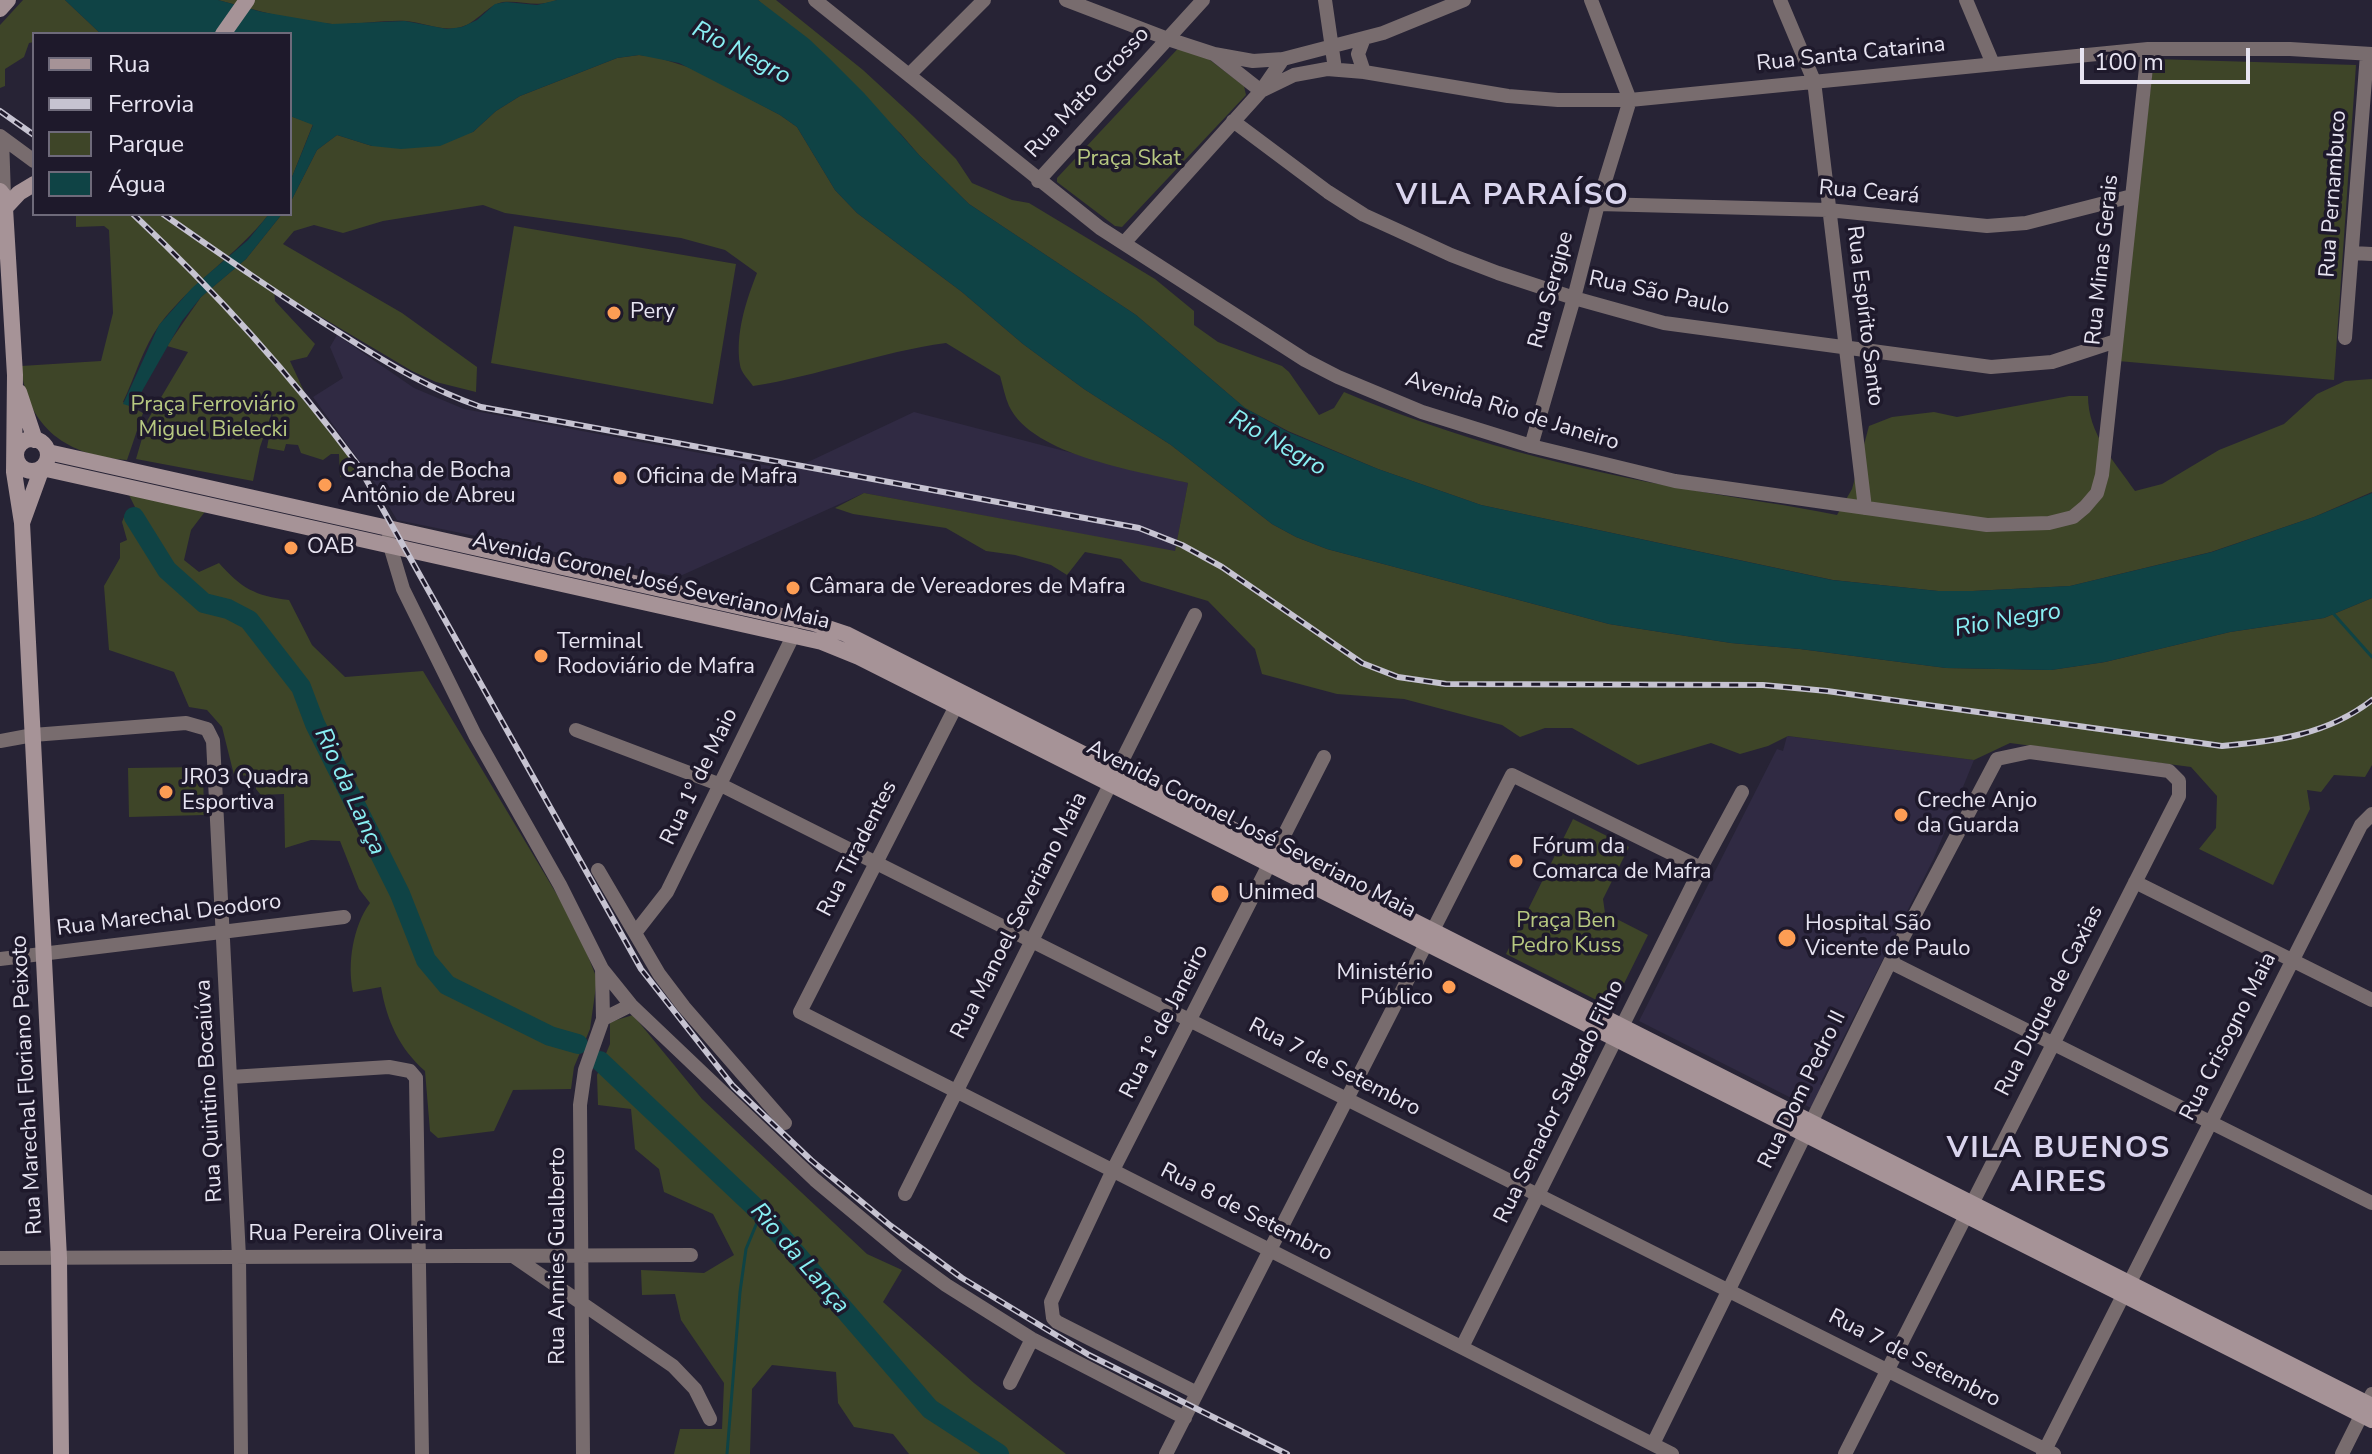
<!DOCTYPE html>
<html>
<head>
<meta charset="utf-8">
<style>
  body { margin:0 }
  #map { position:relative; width:2372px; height:1454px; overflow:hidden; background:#272335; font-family:"Nunito Sans",sans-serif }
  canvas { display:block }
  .legend { position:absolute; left:32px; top:32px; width:260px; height:184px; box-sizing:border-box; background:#1e192b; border:2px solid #6e6a7a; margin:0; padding:10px 14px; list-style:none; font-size:24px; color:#e7e4f1 }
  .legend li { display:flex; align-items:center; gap:16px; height:40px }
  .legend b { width:40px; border:2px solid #6e6a7a }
  .scale { position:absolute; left:2080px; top:48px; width:170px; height:36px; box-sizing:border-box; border:4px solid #e7e4f1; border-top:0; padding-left:10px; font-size:24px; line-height:28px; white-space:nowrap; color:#e7e4f1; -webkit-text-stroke:6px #1e192b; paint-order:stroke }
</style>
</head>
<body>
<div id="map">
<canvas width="2372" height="1454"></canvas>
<ul class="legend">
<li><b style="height:10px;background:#a69397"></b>Rua</li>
<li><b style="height:10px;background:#c6c3d1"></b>Ferrovia</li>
<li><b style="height:22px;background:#3e4528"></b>Parque</li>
<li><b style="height:22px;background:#0f4345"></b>Água</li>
</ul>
<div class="scale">100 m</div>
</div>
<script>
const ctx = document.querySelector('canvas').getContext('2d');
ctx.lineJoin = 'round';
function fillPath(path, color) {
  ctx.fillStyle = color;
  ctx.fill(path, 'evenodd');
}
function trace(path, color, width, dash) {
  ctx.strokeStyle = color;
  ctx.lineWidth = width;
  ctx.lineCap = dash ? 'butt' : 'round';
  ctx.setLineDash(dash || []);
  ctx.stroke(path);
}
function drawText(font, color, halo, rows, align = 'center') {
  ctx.font = font + ' "Nunito Sans",sans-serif';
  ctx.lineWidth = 7;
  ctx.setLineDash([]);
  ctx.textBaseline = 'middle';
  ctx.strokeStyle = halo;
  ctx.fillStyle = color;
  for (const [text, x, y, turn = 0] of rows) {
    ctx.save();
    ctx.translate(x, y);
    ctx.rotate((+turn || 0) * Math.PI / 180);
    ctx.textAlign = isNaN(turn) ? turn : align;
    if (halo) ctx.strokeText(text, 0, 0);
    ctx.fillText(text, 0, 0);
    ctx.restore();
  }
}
fillPath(new Path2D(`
  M337,335l77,53 50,21 327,61 123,-58 274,71 -13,69 -311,-59 -186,84 -281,-57 -22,-37 -62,-86 30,-19 -13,-31z
  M1787,736l187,24 -40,98 -114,226 2,2 -11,22 -172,-87 138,-272 6,2z`), '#302a43');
fillPath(new Path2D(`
  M23,0h42l36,34h-67v8l-5,1 -5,14 -19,12v17l-5,2v-63z
  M218,0h339c-19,8 -36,0 -54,2 -16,3 -26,21 -42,25 -18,5 -36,-4 -55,-6 -24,-1 -49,4 -74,3 -39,-3 -77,-14 -114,-24z
  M758,0h18l87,70 51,47 42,42 16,24 40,17 17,3 126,76 39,32v14l24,17 64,24 7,6 30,43 15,-7 10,-16c111,47 230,78 348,98 48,9 97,15 145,25l15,-26 17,-63 23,-9 42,-5 23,5 112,-21h19c0,38 26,65 47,95l27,-7 57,-34 65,-26 33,-30 28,-13 27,-2v113l-58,25 -103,35 -141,34 -97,5h-35l-105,-11 -352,-75 -103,-36 -90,-38 -43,-23 -109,-93 -167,-111 -50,-49 -18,-21z
  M1185,41l59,45 2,9 -124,132 -7,-1 -58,-44v-4z
  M639,55l17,2 38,12 86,46 17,12 38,63 22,23 105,79 61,52 61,45 87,56 101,79 24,13 31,12 282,75 122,19 69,6 146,19 105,2 54,-8 125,-30 94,-14 48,-20v167l-7,12 -31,-2 -13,17 -14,-2 3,19 -37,76 -74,-36 17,-21 1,-32 -26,-29 -181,-24 -36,17 -186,-24 -20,10 -28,8 -29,-11 -73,22 -66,-37h-27l-25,9 -18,-12 -98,-26 -67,-5 -75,-20 -7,-25 -47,-48 -67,-20 -20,-22 -36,-7 -18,23 -16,-10 -36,-10 -29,-4 -40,-23 -93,-14 -18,-6 29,-15 311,58 13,-68c-50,-12 -155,-27 -179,-77 -4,-9 -6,-20 -9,-30l-54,-33c-66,9 -128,33 -193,43 -4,-6 -12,-13 -13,-21 -5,-31 6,-64 17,-92l-32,-23 -44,-12 -176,-25 -22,-8 -100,16 -40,12 -29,-8 -20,6 -11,13 119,69 75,54 -1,25 -40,-10 -24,-11 -138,-82 1,12 40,43 -8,13 -17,4 19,41 49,63 -2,8 -5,5 -11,-1 -1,-23h-8l-8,6 -22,-7 -3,-8 -12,-1 -2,7 -17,-3 7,-41 -14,40 -7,34 -117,-22 11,-38 41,-69 -21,-6 34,-49 45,-38 36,-45h8v-11l27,-53 20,-15 35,11 101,-14 23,-21 24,-15 97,-38z
  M2154,59l202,6 -22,315 -216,-19z
  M290,116l23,8 -23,58z
  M76,214h193c-32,41 -77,68 -109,110 -17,23 -25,53 -37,78l20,11 -16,47c-59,-4 -100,-31 -106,-94l80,-5 12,-48 -4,-83 -5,-4 -28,1z
  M514,226l222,38 -23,140 -222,-41z
  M129,495l78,14 -16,21 -7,30 15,12 20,-9c22,25 36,33 70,37l23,45 33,32 78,-6 154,257 20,51 -7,50 -16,38 -3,22 -58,1 -19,41 -56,7 -8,-7 -5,-60c-26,-23 -38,-50 -44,-84l-28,5c-6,-28 0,-66 17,-89l-11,-14 -19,-48 -29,-1 -26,8 -1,-54 -23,1 -5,-6 -1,-13 -21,-1 -12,-48 -15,-17 -18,-3 -15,-35 -65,-22 -5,-64 16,-28v-15l7,-3 -5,-18 2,-5h10l2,-8z
  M203,767l1,48 -75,2 -1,-49z
  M1573,819l56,28 -26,52 2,14 43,22 -36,73 -106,-54z
  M633,1015l69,84 165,155 35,16 -19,32 91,81 92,71h-157l-16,-20 -39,-7 -16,-24 -2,-31 -64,-7 -20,24 -2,65h-76l6,-25h42l2,-46 -43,-63 -6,-26 -33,1 -1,-25 63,3 30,-18 -21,-41 -49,-22 -5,-23 -24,-20 -4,-40 -33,-4 -1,-30 13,-31v-22z`), '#3e4528');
fillPath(new Path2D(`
  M65,0h153l44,12 70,12 73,-3 42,8 15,-2 15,-7 18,-16 11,-2 31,3 20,-5h201l51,39 20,19 35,35 55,62 50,49 167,111 109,93 43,24 90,37 103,36 351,75 106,11h35l97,-5 142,-34 102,-35 58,-24v105l-48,20 -94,14 -125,30 -54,8 -105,-2 -146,-19 -69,-6 -122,-19 -282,-75 -31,-12 -24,-13 -101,-79 -87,-56 -61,-45 -61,-52 -105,-79 -22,-23 -38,-63 -17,-12 -101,-52 -40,-8 -22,3 -97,38 -24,15 -23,21 -33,14 -39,3 -29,-3 -35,-11 -20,15 -27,53v-21l23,-57 -23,-9v-82h-189z
  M269,214h13l-36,45 -45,38 -19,24 -49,86 -10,-3 36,-79 33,-37 56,-48z`), '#0f4345');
trace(new Path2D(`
  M2332,612l40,45
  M727,1454l13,-162 6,-43 15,-36`), '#0f4345', 3);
trace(new Path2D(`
  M134,517l33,53 37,33 24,6 21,11 52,67 14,37 85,170 26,66 21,25 103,51 28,8
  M600,1061l161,152 169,196 69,45`), '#0f4345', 20);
trace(new Path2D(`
  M815,0l285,228 205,132 33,17 84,35 109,34 144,35 312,44 62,-2 24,-6 12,-10 12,-14 5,-18 46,-426
  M1066,0l102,39 46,15 39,7 30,-2 100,-26 81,-33
  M1325,0l10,69
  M1780,0l34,81 51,427
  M1966,0l27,64
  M1364,38l-6,16 6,18
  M1214,54l47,37 33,-16 33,-6 37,3 144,24 50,4h72l518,-51h142l82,5
  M909,75l75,-75
  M1233,121l95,71 36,23 33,15 54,25 47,18 76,25 90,25 327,44 61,-5 64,-21
  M0,136l34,25
  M2,138l2,58
  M1038,181l165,-181
  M1598,204l230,6 159,16 39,-3 106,-27
  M1124,243l137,-152 22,-32
  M2352,253l20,1
  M2345,338l22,-284
  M1531,446l43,-148 24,-94 32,-104 -39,-100
  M388,539l15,50 72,146 85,150 42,84 29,36 184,175 90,75 41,30 86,54 153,79
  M956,706l-156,306 872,442
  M576,730l145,55 1333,669
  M0,741l33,-6 153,-12 21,6 6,12 26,516 2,197
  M598,870l61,104 25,33 101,116
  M2135,882l237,118
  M635,933l32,-41 127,-258
  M0,959l344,-42
  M1890,962l482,241
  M603,1019l28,-14
  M231,1077l158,-10 21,4 6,7 6,376
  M905,1194l290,-579
  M513,1256l160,110 22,23 15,30
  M0,1258l691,-3
  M1462,1347l239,-479 41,-76
  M1010,1383l22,-44
  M1197,1393l-140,-71 -4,-4 -2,-16 62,-132 211,-413
  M1653,1444l237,-482 107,-203 33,-7 139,19 10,10v15l-334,658
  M583,1454l-3,-349 5,-35 18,-51 -1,-50
  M1166,1454l346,-679 189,93
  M2043,1454l318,-629 11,-11
  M2342,1454l30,-60`), '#786c6e', 14);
trace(new Path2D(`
  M0,9l8,-9
  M223,34l24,-34
  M0,191l4,5 1,12 10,167 -1,97 8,51 37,735 2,196
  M5,208l14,-15 15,-9
  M19,392l16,48
  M16 455a16 16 0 1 1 32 0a16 16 0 1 1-32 0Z
  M48,452l765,171 33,11 1526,772
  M22,523l20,-55 780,174 37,15 1513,763`), '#a69397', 16);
const rail = new Path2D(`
  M0,111l34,24
  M133,214c82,77 158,161 225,251l283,504 92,117 78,74 80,66 71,52 127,77 198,99
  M163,214c60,42 120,84 183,123 44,28 86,53 135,70l658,121 43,17 40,22 140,96 36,14 48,7 317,1 64,6 395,55c54,-5 105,-11 150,-46`);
trace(rail, '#c6c3d1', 6);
trace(rail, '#1e192b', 3, [9]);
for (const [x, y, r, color] of [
  [614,313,8,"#fd9d54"],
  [620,478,8,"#fd9d54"],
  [325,485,8,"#fd9d54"],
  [291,548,8,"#fd9d54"],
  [793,588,8,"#fd9d54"],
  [541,656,8,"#fd9d54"],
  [166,792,8,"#fd9d54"],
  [1901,815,8,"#fd9d54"],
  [1516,861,8,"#fd9d54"],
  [1220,894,10,"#fd9d54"],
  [1787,938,10,"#fd9d54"],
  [1449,987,8,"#fd9d54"]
]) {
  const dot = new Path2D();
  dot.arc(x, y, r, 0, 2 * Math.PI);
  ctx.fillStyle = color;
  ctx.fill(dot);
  trace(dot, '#1e192b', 3);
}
drawText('22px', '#e7e4f1', '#1e192b', [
  ["Rua Santa Catarina",1851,55,-6],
  ["Rua Mato Grosso",1088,93,-47],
  ["Rua Ceará",1869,193,5],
  ["Rua Pernambuco",2334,194,-86],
  ["Rua Minas Gerais",2103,260,-84],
  ["Rua Sergipe",1552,290,-75],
  ["Rua São Paulo",1659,294,12],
  ["Rua Espírito Santo",1864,316,83],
  ["Avenida Rio de Janeiro",1512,412,17],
  ["Avenida Coronel José Severiano Maia",651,582,13],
  ["Rua 1º de Maio",700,777,-64],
  ["Avenida Coronel José Severiano Maia",1251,830,27],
  ["Rua Tiradentes",858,849,-63],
  ["Rua Marechal Deodoro",169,916,-7],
  ["Rua Manoel Severiano Maia",1020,916,-63],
  ["Rua Duque de Caxias",2050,1001,-63],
  ["Rua 1º de Janeiro",1165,1022,-63],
  ["Rua Crisogno Maia",2229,1037,-63],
  ["Rua 7 de Setembro",1334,1068,27],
  ["Rua Marechal Floriano Peixoto",28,1085,-93],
  ["Rua Dom Pedro II",1803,1090,-64],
  ["Rua Quintino Bocaiúva",210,1091,-93],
  ["Rua Senador Salgado Filho",1560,1102,-64],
  ["Rua 8 de Setembro",1246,1213,27],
  ["Rua Pereira Oliveira",346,1235],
  ["Rua Annies Gualberto",559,1256,-90],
  ["Rua 7 de Setembro",1914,1359,27]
]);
drawText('22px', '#b7c881', '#1e192b', [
  ["Praça Skat",1129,160],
  ["Praça Ferroviário",213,406],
  ["Miguel Bielecki",213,431],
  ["Praça Ben",1566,922],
  ["Pedro Kuss",1566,947]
]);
drawText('22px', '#e7e4f1', '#1e192b', [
  ["Pery",630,313],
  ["Cancha de Bocha",341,472],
  ["Antônio de Abreu",341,497],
  ["Oficina de Mafra",636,478],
  ["OAB",307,548],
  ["Câmara de Vereadores de Mafra",809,588],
  ["Terminal",557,643],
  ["Rodoviário de Mafra",557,668],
  ["JR03 Quadra",182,779],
  ["Esportiva",182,804],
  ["Creche Anjo",1917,802],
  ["da Guarda",1917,827],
  ["Fórum da",1532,848],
  ["Comarca de Mafra",1532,873],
  ["Unimed",1238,894],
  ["Hospital São",1805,925],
  ["Vicente de Paulo",1805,950],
  ["Ministério",1433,974,"right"],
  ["Público",1433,999,"right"]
], 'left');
drawText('italic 24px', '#89eff3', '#1e192b', [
  ["Rio Negro",741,54,28],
  ["Rio Negro",1277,444,30],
  ["Rio Negro",2008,621,-10],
  ["Rio da Lança",349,792,65],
  ["Rio da Lança",799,1259,49]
]);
ctx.letterSpacing = '2px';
drawText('bold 30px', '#d9d4ed', '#1e192b', [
  ["VILA PARAÍSO",1513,197],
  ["VILA BUENOS",2059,1150],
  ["AIRES",2059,1184]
]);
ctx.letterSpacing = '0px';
</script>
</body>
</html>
